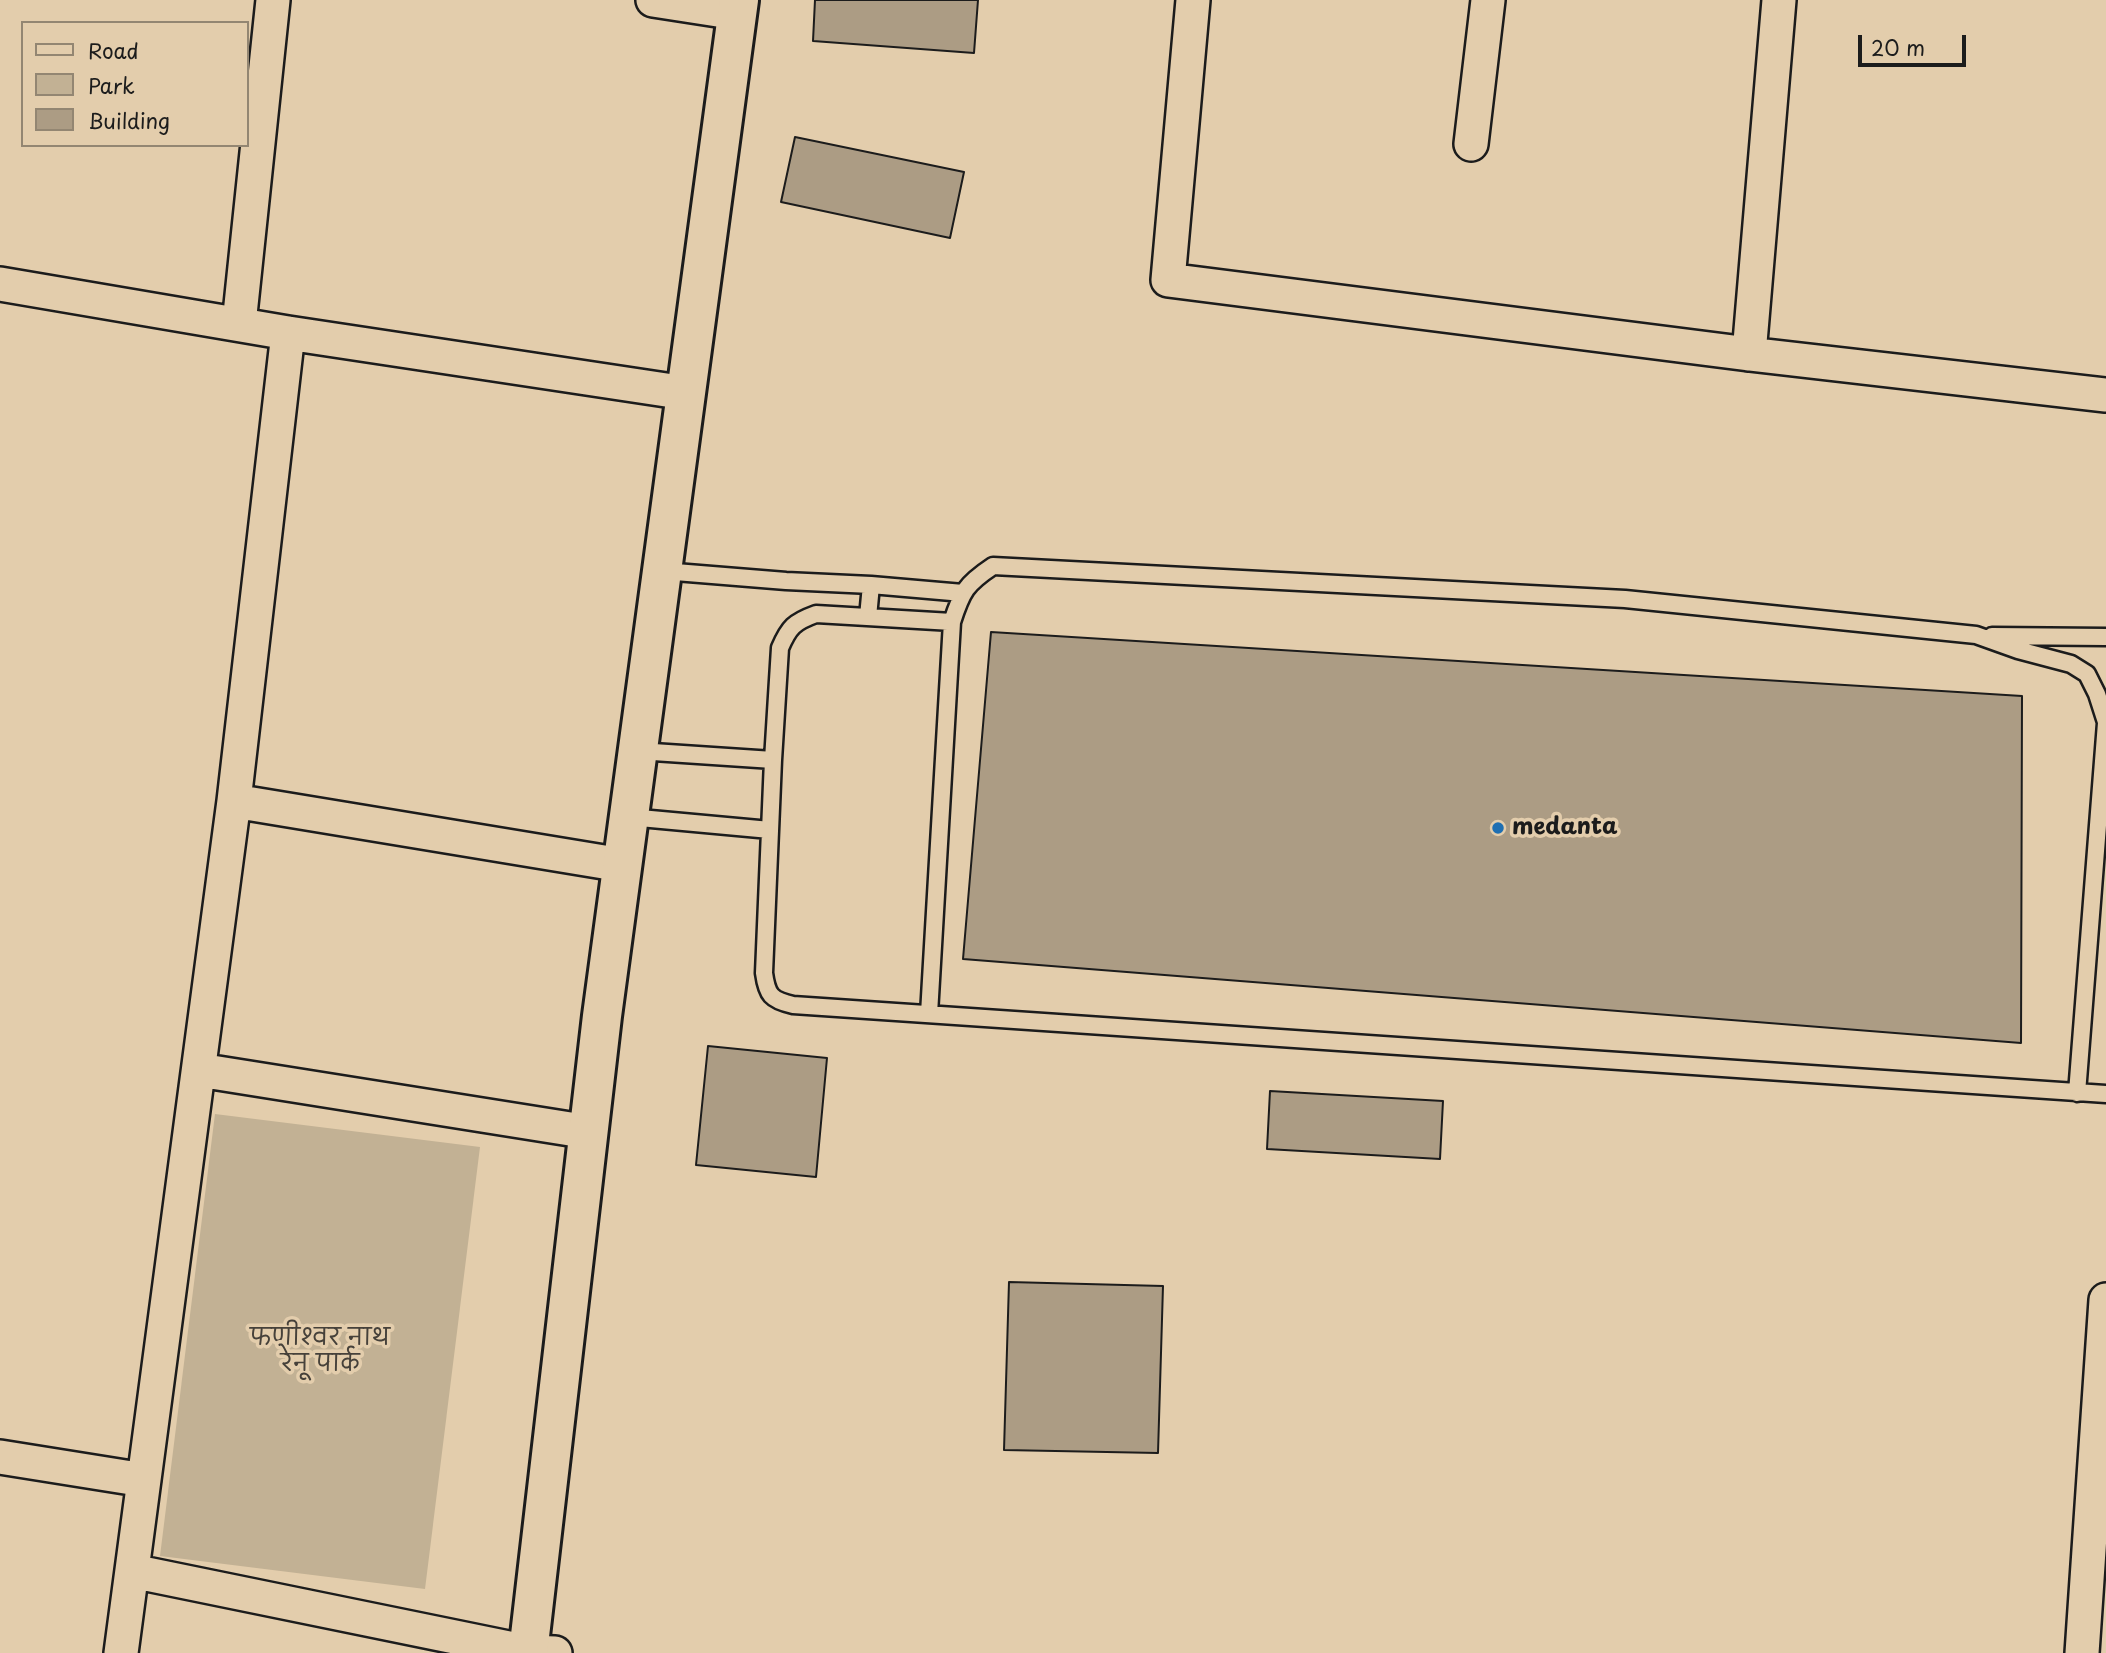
<!DOCTYPE html>
<html>
<head>
<meta charset="utf-8">
<style>
  body { margin:0 }
  #map { position:relative; width:2106px; height:1653px; overflow:hidden; background:#e3cdac; font-family:"Playpen Sans",sans-serif }
  canvas { display:block }
  .legend { position:absolute; left:21px; top:21px; width:228px; height:126px; box-sizing:border-box; background:#e3cdac; border:2px solid #938672; margin:0; padding:9px 12px; list-style:none; font-size:21px; color:#1c1c1c }
  .legend li { display:flex; align-items:center; gap:14px; height:35px }
  .legend b { width:35px; border:2px solid #938672 }
  .scale { position:absolute; left:1858px; top:35px; width:108px; height:32px; box-sizing:border-box; border:4px solid #1c1c1c; border-top:0; padding-left:9px; font-size:21px; line-height:24px; white-space:nowrap; color:#1c1c1c; -webkit-text-stroke:5px #e3cdac; paint-order:stroke }
</style>
</head>
<body>
<div id="map">
<canvas width="2106" height="1653"></canvas>
<ul class="legend">
<li><b style="height:9px;background:#e3cdac"></b>Road</li>
<li><b style="height:19px;background:#c2b194"></b>Park</li>
<li><b style="height:19px;background:#ac9c84"></b>Building</li>
</ul>
<div class="scale">20 m</div>
</div>
<script>
const ctx = document.querySelector('canvas').getContext('2d');
ctx.lineJoin = 'round';
function fillPath(path, color) {
  ctx.fillStyle = color;
  ctx.fill(path, 'evenodd');
}
function trace(path, color, width, dash) {
  ctx.strokeStyle = color;
  ctx.lineWidth = width;
  ctx.lineCap = dash ? 'butt' : 'round';
  ctx.setLineDash(dash || []);
  ctx.stroke(path);
}
function drawText(font, color, halo, rows, align = 'center') {
  ctx.font = font + ' "Playpen Sans","Playpen Sans Deva",sans-serif';
  ctx.lineWidth = 7;
  ctx.setLineDash([]);
  ctx.textBaseline = 'middle';
  ctx.strokeStyle = halo;
  ctx.fillStyle = color;
  for (const [text, x, y, turn = 0] of rows) {
    ctx.save();
    ctx.translate(x, y);
    ctx.rotate((+turn || 0) * Math.PI / 180);
    ctx.textAlign = isNaN(turn) ? turn : align;
    if (halo) ctx.strokeText(text, 0, 0);
    ctx.fillText(text, 0, 0);
    ctx.restore();
  }
}
fillPath(new Path2D(`
  M215,1114l265,33 -55,442 -265,-33z`), '#c2b194');
const building = new Path2D(`
  M815,0h163l-4,53 -161,-12z
  M795,137l169,35 -14,66 -169,-36z
  M991,632l1031,64 -1,347 -1058,-84z
  M708,1046l119,12 -11,119 -120,-12z
  M1270,1091l173,10 -3,58 -173,-10z
  M1009,1282l154,4 -5,167 -154,-3z`);
fillPath(building, '#ac9c84');
trace(building, '#1c1c1c', 2);
const service = new Path2D(`
  M663,571l123,10 85,4
  M868,617l3,-32 92,8
  M952,622l-136,-8c-22,8 -27,13 -36,34l-7,112 -9,213c3,22 7,27 29,32l1313,89
  M1992,636l114,1
  M638,751l135,9
  M629,817l141,13
  M929,1014l23,-392c10,-31 14,-38 41,-56l632,33 351,36 42,15 53,14 16,10 10,20 9,28
  M2077,1093l29,-370`);
const minor = new Path2D(`
  M653,0l84,13
  M1193,0l-25,280 581,74 357,41
  M1471,144l17,-144
  M0,284l288,49 398,60
  M239,324l34,-324
  M1749,354l30,-354
  M234,801l388,64
  M199,1070l390,62
  M0,1457l144,23
  M132,1571l396,81 27,1
  M121,1653l113,-852 54,-468
  M2082,1653l24,-353`);
const tertiary = new Path2D(`
  M528,1653l74,-637 137,-1016`);
trace(service, '#1c1c1c', 21);
trace(minor, '#1c1c1c', 38);
trace(tertiary, '#1c1c1c', 44);
trace(service, '#e3cdac', 16);
trace(minor, '#e3cdac', 33);
trace(tertiary, '#e3cdac', 38);
for (const [x, y, r, color] of [
  [1498,828,7,"#1f6fb2"]
]) {
  const dot = new Path2D();
  dot.arc(x, y, r, 0, 2 * Math.PI);
  ctx.fillStyle = color;
  ctx.fill(dot);
  trace(dot, '#e3cdac', 2.5);
}
drawText('bold 23px', '#1c1c1c', '#e3cdac', [
  ["medanta",1512,828]
], 'left');
drawText('23px', '#46413a', '#e3cdac', [
  ["फणीश्वर नाथ",320,1339],
  ["रेनू पार्क",320,1365]
]);
</script>
</body>
</html>
